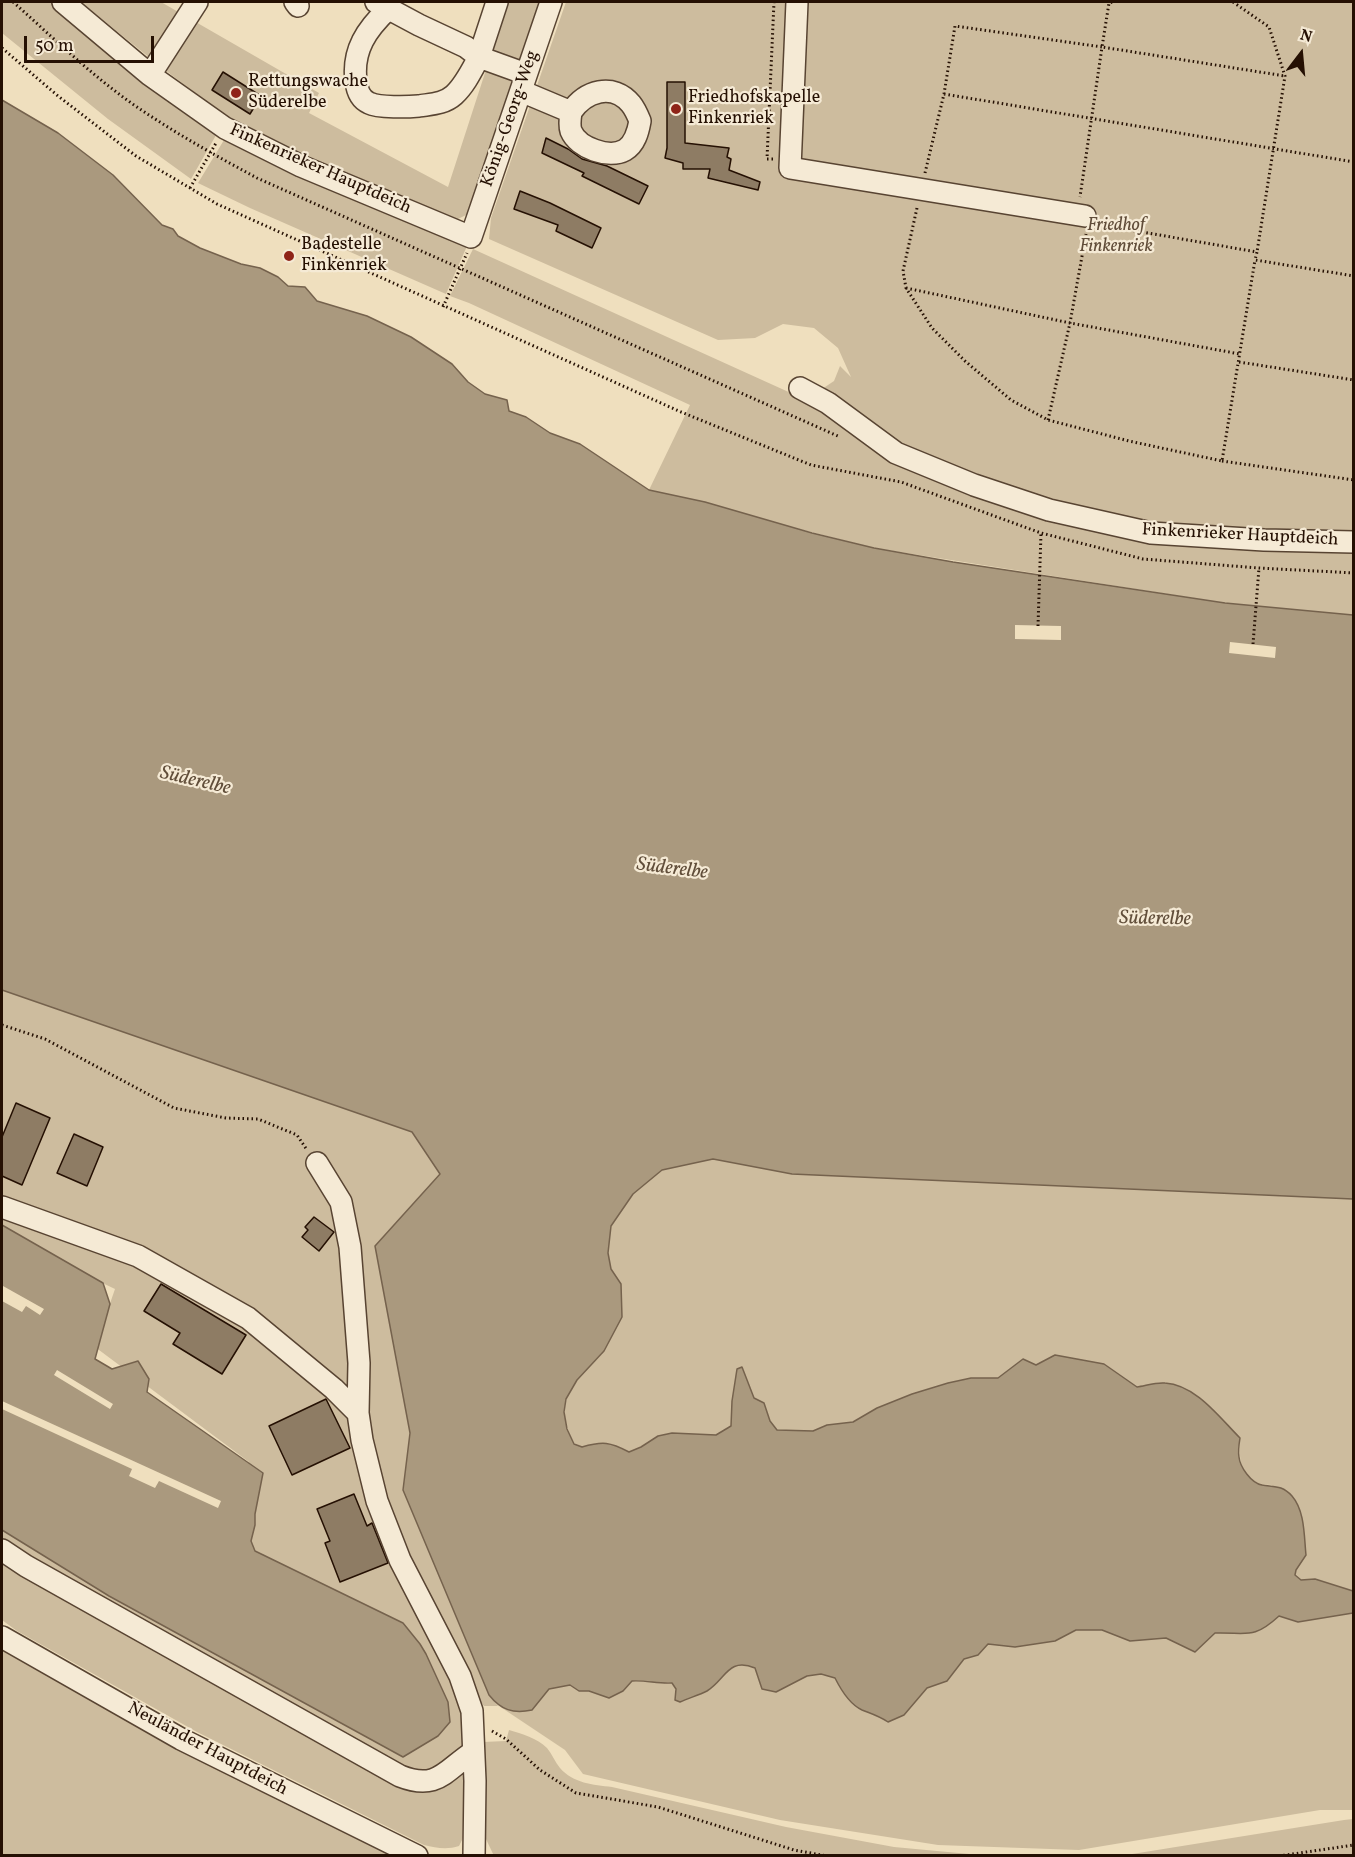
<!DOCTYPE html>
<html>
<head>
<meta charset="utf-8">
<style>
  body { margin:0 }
  #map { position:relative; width:1355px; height:1857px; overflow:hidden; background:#efdfbe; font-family:Vollkorn,serif }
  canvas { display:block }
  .frame { position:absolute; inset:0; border:3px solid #251003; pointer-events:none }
  .north { position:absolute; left:1271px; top:24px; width:60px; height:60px; -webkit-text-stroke:4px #f5ead5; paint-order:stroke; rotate:16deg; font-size:16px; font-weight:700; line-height:24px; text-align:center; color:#251003 }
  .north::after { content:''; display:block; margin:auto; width:21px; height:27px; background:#251003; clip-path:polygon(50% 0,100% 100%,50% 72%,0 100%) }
  .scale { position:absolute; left:24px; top:36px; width:130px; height:27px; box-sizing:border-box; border:3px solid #251003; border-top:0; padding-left:8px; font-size:18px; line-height:21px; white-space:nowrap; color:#251003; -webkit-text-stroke:4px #f5ead5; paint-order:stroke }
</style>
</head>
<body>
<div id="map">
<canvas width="1355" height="1857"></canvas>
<div class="frame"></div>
<div class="north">N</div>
<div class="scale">50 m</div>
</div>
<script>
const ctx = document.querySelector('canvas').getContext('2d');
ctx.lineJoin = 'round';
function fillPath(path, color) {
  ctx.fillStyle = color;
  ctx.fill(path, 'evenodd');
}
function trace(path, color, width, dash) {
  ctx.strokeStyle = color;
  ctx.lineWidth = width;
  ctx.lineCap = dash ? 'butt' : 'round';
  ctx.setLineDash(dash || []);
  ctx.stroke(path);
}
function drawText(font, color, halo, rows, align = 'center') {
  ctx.font = font + ' Vollkorn,serif';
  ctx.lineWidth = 4.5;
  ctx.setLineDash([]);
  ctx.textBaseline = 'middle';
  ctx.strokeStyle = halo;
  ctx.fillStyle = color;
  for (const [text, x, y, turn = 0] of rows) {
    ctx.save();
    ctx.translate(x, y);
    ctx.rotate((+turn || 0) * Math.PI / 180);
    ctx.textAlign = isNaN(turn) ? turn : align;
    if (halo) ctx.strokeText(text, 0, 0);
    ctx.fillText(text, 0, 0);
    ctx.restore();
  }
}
fillPath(new Path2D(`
  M2,2h48l73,60 96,68 -28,49 -83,-60 -106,-86z
  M81,2h80l158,91 -10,20 139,74 60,-185h34l-72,211 -16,8c-74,-31 -154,-57 -221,-102 -53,-35 -103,-77 -152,-117z
  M566,2h787v531l-76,-1 -121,-7 -91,-17 -160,-60 -83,-59 12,-8 6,-15 11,11 -13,-29 -24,-20 -31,-4 -28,14 -37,2 -229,-101 2,-21z
  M227,135l240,111 -21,48 -196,-86 -52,-25z
  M473,249l320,145 239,119 321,34v68l-128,-12 -351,-55 -118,-30 -51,-16 -56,-12 41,-85 -221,-102 -19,-7z
  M2,990l410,142 28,41 -65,73 35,187 -7,57 86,205 9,11 34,4 17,-21 21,-4 9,6h10l20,7 14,-7 9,-10c14,-1 26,3 41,2l7,19c8,-4 19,-7 27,-11 6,-4 11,-11 17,-17 23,-23 37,0 52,18 23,-12 33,-23 59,-14 15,32 27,27 53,44l16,-7 23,-27 20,-7 17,-22 14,-4 10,-11 27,3 40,-6 21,-11h26l28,11 36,-3 29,14 20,-19c32,-1 39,7 64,-17l19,6 55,-9v197h-33l-241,40 -141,-5 -158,-25 -197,-46 -18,-24 -66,-44h-15l-12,-14h-11l7,55 -45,31 -421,-234v-14l107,66 294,161 16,-11 29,-44 -28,-58 -171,-83v-99l-154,-115 20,-58 -113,-54z
  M713,1159l79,15 561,25v392l-38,-12 -14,1 -6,-5v-5l11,-15 -34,-70c-30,0 -34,-23 -32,-47l-75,-55 -28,4 -34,-23 -67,1 -13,-5 -25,18h-27l-23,5 -36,11 -35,14 -24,14 -26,3 -14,6 -36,-1 -7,-9 -6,-18 -10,-5 -12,-31 -5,2 -5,32 -1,25 -15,9 -58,1 -17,11 -12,5c-19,-10 -26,-11 -47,-5l-8,-4c-16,-32 -11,-49 13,-74 5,-6 13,-11 16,-17 7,-11 14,-54 18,-68l-10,-15 -3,-16 3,-27 22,-32 29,-24z
  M2,1554l392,225 72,-13v71l-2,-1 -5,10c-12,4 -23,2 -35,-1l-227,-113 -180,-101 -15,-11z
  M2,1647l394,208h-394z
  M509,1730c13,4 28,8 38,18 5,6 8,14 13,20 13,15 33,17 52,19l174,40 108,20 86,8 -486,1 -8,-17h-4l1,-97 23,-1z
  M1353,1819v36h-227l218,-35z`), '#cdbc9e');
const water = new Path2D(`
  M2,100l56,33 55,42 49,50 11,4 5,7 22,12 41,16 19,4 18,9 10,9 17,1 12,14 50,15 44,21 41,27 16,18 17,12 22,6 2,11 17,6 24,16 30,11 69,46 56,12 107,31 62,15 79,14 272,41 128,12v584l-561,-25 -79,-15 -51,11 -29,24 -22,32 -3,27 3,16 10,15 1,33 -18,34 -27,29 -11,19 -2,13 3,17 7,15 8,3c21,-6 28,-5 47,5l12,-5 17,-11 14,-3 44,2 15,-9 1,-25 5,-32 5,-2 12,31 10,5 6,18 7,9 36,1 14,-6 26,-3 24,-14 35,-14 36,-11 23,-5h27l25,-19 13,6 19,-10 49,9 33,23c8,-1 19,-5 28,-4 31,2 54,34 75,55 -1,6 -2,13 -1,19 1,10 12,26 23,28 12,2 20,0 30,11 13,15 12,40 14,59l-10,15 -1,5 6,5 14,-1 38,12v22l-55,9 -19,-6c-26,24 -32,16 -64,17l-20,19 -29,-14 -36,3 -28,-11h-26l-21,11 -40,6 -27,-3 -10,11 -14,4 -17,22 -20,7 -23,27 -16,7c-9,-6 -16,-8 -26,-12 -13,-6 -21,-20 -27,-32l-14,-4 -14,2 -31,16 -14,-3 -7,-21c-27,-11 -29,11 -48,23 -8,4 -18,7 -27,11l-5,-2 1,-11 -4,-6c-14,1 -26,-3 -40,-2l-9,10 -14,7 -20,-7h-10l-9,-6 -21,4 -17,21c-19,4 -31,0 -43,-15l-86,-205 7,-57 -35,-187 65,-72 -28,-42 -410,-142z
  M2,1225l101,58 7,21 -15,55 17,10 26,-8 11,18 -2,13 116,81 -8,41v11l-4,16 4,10 148,72 17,21 6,10 22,48 2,20 -12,14 -35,21 -294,-161 -107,-66z`);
fillPath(water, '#aa997e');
trace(water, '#75624d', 1.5);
fillPath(new Path2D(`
  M1015,625l46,1v14l-46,-1z
  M1230,642l46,5 -1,11 -46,-5z
  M3,1286l41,23 -4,6 -14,-9 -4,6 -20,-11z
  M57,1370l56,34 -3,5 -56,-34z
  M2,1401l219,100 -3,7 -59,-27 -4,7 -26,-12 3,-7 -130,-60z`), '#efdfbe');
const building = new Path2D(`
  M223,72l38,24 -11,18 -38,-24z
  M667,82h18v61l44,5 -2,9 4,2 -2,11 31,12 -2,8 -50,-12 2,-9h-27v-6l-18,-5 2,-10z
  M546,138l22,11 14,10 25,7 41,20 -9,18 -57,-28 2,-3 -42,-20z
  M520,191l30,12 51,25 -9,20 -36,-17 2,-6 -44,-16z
  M16,1103l34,15 -28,67 -20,-9v-39z
  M74,1134l29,13 -16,39 -30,-13z
  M314,1217l20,15 -15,19 -17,-14 6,-7 -3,-3z
  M161,1284l85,51 -24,39 -49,-30 7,-11 -36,-22z
  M326,1399l24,49 -58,27 -23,-49z
  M354,1494l13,32 5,-3 16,40 -48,19 -15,-39 5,-2 -13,-32z`);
fillPath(building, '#8e7c64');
trace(building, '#251003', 1.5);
const minor = new Path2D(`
  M63,2l87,73 75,53 76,38 170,71 80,-235
  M295,2l3,4
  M376,2l43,23 47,22 13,10 18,-55
  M797,2l-7,166 295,48
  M388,9c-21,20 -36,41 -32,72 1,9 4,18 13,22 10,5 39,4 50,3 12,-2 25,-2 35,-11 11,-10 18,-25 25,-38l47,17
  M150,75l47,-73
  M521,91l50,21c-1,7 -2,13 0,19 7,17 38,28 54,19 10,-6 13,-18 15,-29 -2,-5 -5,-12 -9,-17 -18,-22 -46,-13 -60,8
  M800,388l28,15 68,50 78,32 75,25 102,23 113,7 90,2
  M317,1163l24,39 9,45 9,116 -1,50 4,27 15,61 23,59 60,116 12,35 3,70 -1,75
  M2,1207l136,49 110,62 86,71 24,24
  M2,1550l24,16 374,210c38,15 45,-6 73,-24
  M2,1637l179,102 236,117`);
trace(minor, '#584432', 24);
trace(new Path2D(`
  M13,2c43,38 85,80 133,111 36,24 74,45 111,65l583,259
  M1112,2l-3,1 -7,44 183,29
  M1233,2l36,25 16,49 -28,176
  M2,48l56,48 78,60 81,48 464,208 130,53 90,17 140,51 102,26 116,9 95,5
  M944,94l410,68
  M773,159h-6l7,-157
  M925,173l19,-79 11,-68 147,21 -22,150
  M190,188l26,-45
  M917,208l-14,63 3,17 26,40 33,33 46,39 37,20 81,21 93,20 33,-201
  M1102,225l155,27 -2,8 99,16
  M906,288l164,35 170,31
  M443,307l24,-54
  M1239,362l115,18
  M1048,420l22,-97 16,-89
  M1222,461l132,19
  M1038,626l3,-93
  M1253,644l6,-76
  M2,1025l43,14 129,69 52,10 32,1 39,16 10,15
  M492,1731l14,8 34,31 36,23 82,14 136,43 33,6
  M1279,1856l75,-11`), '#251003', 3, [1.5, 3]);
trace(minor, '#f5ead5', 21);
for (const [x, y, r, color] of [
  [236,93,6,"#8f2418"],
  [676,109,6,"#8f2418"],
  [289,256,6,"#8f2418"]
]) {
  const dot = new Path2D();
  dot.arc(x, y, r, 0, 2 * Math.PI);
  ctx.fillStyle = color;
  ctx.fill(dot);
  trace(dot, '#f5ead5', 2);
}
drawText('18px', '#251003', '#f5ead5', [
  ["Rettungswache",248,83],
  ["Süderelbe",248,104],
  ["Friedhofskapelle",688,99],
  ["Finkenriek",688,120],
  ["Badestelle",301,246],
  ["Finkenriek",301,267]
], 'left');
drawText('18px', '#251003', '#f5ead5', [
  ["König-Georg-Weg",511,119,-71],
  ["Finkenrieker Hauptdeich",320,170,24],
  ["Finkenrieker Hauptdeich",1240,536,3],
  ["Neuländer Hauptdeich",207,1750,28]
]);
drawText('italic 18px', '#604c39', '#f5ead5', [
  ["Friedhof",1116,227],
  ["Finkenriek",1116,248]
]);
drawText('italic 20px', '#614e3a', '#f5ead5', [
  ["Süderelbe",195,782,13],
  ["Süderelbe",672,870,7],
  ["Süderelbe",1155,920,1]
]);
</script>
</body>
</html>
